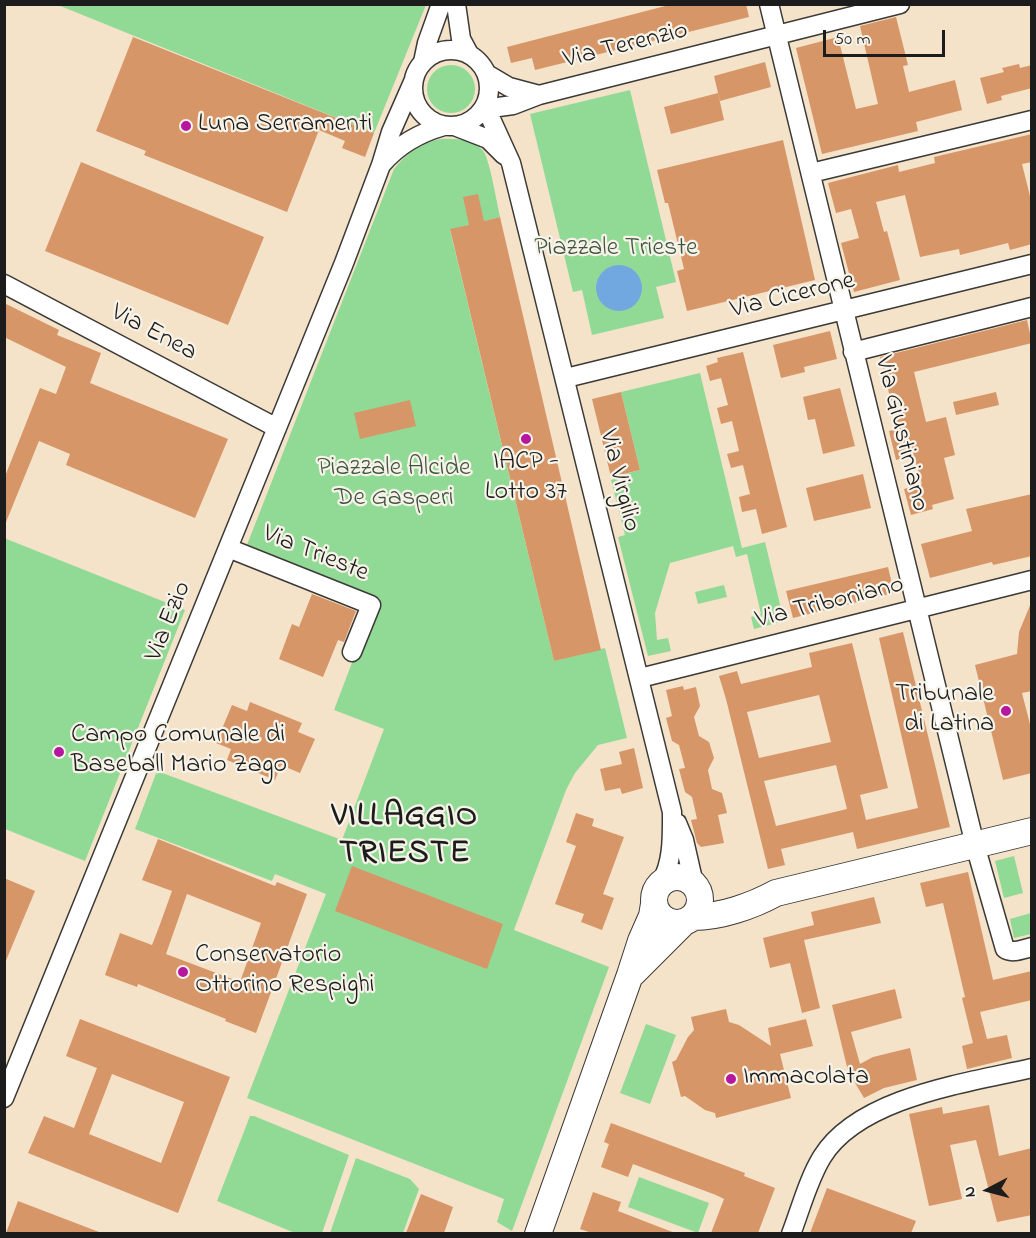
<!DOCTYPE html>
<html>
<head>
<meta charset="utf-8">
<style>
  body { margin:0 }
  #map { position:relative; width:1036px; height:1238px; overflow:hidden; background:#f4e2c9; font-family:"Indie Flower",sans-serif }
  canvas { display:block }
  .frame { position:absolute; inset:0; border:6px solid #1c1c1c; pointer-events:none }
  .north { position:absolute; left:958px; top:1160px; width:60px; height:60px; -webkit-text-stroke:4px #f7f3e8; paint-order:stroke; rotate:264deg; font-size:16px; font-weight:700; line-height:24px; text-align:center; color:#1c1c1c }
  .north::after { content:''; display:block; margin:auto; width:21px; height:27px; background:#1c1c1c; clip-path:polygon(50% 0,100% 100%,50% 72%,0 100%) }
  .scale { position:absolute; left:823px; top:30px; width:122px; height:27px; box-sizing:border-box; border:3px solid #1c1c1c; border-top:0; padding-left:8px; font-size:18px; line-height:21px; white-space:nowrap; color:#1c1c1c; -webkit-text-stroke:4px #f7f3e8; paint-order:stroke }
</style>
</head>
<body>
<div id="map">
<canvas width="1036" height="1238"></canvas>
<div class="frame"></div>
<div class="north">N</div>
<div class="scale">50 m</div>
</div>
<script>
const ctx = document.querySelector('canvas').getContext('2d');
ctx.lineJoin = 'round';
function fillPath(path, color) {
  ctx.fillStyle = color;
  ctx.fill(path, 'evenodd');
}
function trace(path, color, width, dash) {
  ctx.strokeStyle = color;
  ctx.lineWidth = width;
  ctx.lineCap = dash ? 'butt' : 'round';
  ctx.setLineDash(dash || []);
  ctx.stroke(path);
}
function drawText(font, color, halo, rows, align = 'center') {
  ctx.font = font + ' "Indie Flower",sans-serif';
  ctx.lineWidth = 4.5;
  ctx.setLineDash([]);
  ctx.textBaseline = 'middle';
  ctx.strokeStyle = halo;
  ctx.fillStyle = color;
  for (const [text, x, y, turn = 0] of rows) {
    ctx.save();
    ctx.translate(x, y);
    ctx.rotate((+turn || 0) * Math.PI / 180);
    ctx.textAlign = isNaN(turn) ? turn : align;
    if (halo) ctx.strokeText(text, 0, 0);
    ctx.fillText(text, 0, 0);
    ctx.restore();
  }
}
fillPath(new Path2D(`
  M58,5h368l-52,128z
  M427 89a24 24 0 1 1 48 0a24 24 0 1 1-48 0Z
  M630,90l46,192 -20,5 8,31 -72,17 -10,-45 -9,2 -43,-178z
  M440,139c13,-1 36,0 44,13 6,10 13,51 16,65l-50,13 104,431 51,-13 22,90 -29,7 -23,28 -9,17 -52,140 95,37 -97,264 -15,-9 7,-23 -257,-101 79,-204 -51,-20 -3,7 -137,-52 22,-58 185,69 42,-111 -50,-19 41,-108 -130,-52 149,-381c13,-16 25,-25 46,-30z
  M700,373l42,175 23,-6 19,79 -30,8 -3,-12 10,-3 -14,-60 -11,3 -3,-11 -63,17 -15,50 2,27 11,-2 3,13 -23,5 -30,-119 7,-2 -14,-55 7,-2v-2l22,-6 -19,-78z
  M4,538l181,72 -100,251 -80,-32z
  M724,585l3,12 -29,7 -3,-12z
  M1014,856l9,37 -19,5 -9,-37z
  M1031,913v21l-17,4 -4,-19z
  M646,1024l30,11 -26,69 -30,-11z
  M250,1116h4l95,39 -27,78h-27l-78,-32z
  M356,1158l54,21 9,10 -16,44h-73z
  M639,1177l70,26 -11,30 -70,-26z`), '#91da96');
fillPath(new Path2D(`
  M596 288a23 23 0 1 1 46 0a23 23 0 1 1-46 0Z`), '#72a8e0');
fillPath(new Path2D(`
  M673,4h73l3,13 -214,53 -3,-12 -21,5 -4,-16z
  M896,17l12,48 -5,1 6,26 46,-12 7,30 -46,12 2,9 -96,23 -26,-106 42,-11 18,72 22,-5 -18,-78z
  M133,37l241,96 -9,24 -23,-9 3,-7 -26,-11 -32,82 -143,-57 2,-4 -50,-20z
  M765,62l6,25 -51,14 -6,-25z
  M1019,64l1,4 12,-3v23l-31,8 1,4 -15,4 -7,-26 24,-6 -2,-4z
  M718,93l6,27 -53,14 -7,-27z
  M1032,134v28l-10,2 10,40v40l-22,6 -2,-7 -48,12 -1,-6 -39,8 -15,-62 -29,7 8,30 3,-1 13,49 -46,12 -13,-49 18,-5 -8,-29 -15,4 -8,-30 70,-18 1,7 36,-9 -1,-6z
  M783,140l32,140 -128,31 -10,-40 7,-2 -16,-66h-3l-8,-33z
  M81,162l183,75 -36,88 -183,-74z
  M478,194l6,27 16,-4 101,433 -47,11 -104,-432 19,-4 -6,-28z
  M4,303l55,27 -2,5 44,18 -11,30 138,56 -33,79 -129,-53 4,-11 -31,-13 -35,86v-48l36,-91 16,6 10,-27 -62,-30z
  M1027,320l5,23 -118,29 12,50 20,-5 9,38 -11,3 10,41 -22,6 1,4 -22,6 -7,-26 18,-5 -8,-28 -18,4 -7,-29 9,-2 -18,-72z
  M830,331l7,28 -33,8 1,5 -24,6 -8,-33z
  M743,352l44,175 -25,7 -6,-25 -14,3 -3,-15 11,-3 -7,-29 -12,3 -4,-14 12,-3 -7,-30 -11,3 -4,-16 11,-3 -7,-27 -11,3 -4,-15 12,-4 -1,-4z
  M840,388l15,58 -32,8 -8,-35 -7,1 -5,-23z
  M621,392l19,78 -29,7 -19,-78z
  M996,392l3,13 -43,10 -3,-13z
  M410,400l6,26 -56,13 -6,-26z
  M863,474l8,34 -57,13 -8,-33z
  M1032,494v62l-39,9 -1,-3 -62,16 -9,-34 51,-13 -6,-22z
  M888,567l6,26 -101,25 -7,-27z
  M312,594l44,17 -12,31 -6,-2 -15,37 -44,-18 13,-35 7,3z
  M1031,603l1,88 -10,2 10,39v41l-29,7 -28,-115 42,-11 2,-22z
  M903,632l47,195 -93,22 -4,-17 -72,17 4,16 -17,4 -42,-170 -7,-23 18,-5 4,13 71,-17 -3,-14 43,-10 36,145 -28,7 6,25 52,-12 -39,-170zM819,695l12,47 -72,16 -12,-46zM836,765l11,44 -71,17 -12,-45z
  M683,686l1,4 12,-3 4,19 -6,11 5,19 10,6 5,16 -6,12 4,19 10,4 5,20 -9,2 6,28 -23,4 -4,-4 -6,-23 6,-1 -5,-22 -7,-5 -6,-23 6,-1 -6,-23 -7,-4 -6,-23 6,-2 -6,-26z
  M250,702l52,21 -4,9 17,7 -15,34 -19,-8 -6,15 -48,-20 4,-11 -15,-6 16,-38 15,6z
  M634,748l9,40 -21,6 -2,-6 -15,3 -5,-22 22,-5 -3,-12z
  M576,813l18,6 -2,7 32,11 -21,57 11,4 -12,32 -21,-8 3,-8 -29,-10 21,-58 -10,-4z
  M158,839l117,47 2,-4 30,12 -51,139 -31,-12 1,-2 -88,-35 -1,3 -32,-12 15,-42 32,12 7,-18 13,-36 -30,-11zM187,894l74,29 -21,59 -74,-28z
  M352,866l151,58 -16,45 -152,-58z
  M968,872l25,108 39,-9v29l-52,12 7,27 20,-4 5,23 -45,11 -5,-23 11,-3 -11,-45 3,-1 -22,-94 -17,4 -6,-24z
  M4,878l31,13 -30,72h-1z
  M874,897l7,26 -77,17 16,68 -18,5 -12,-50 -20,5 -7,-30 51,-13 -3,-13z
  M895,989l7,29 -51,14 9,32 13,-7 37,-9 7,32 -33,8 -20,10 -16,-27 -16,-66z
  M726,1009l3,13 10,3 32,21 -3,-18 38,-9 7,27 -33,8 11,44 -75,20 -1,-5 -10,-3 -20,-14 -4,1 -9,-35 4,-2 12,-23 6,-7 -3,-13z
  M80,1019l150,58 -52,136 -150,-60 16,-37 30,12 23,-60 -31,-12zM112,1074l72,28 -23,61 -72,-29z
  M989,1105l10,51 33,-8v67l-35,7 -21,-82 -26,5 12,54 -33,7 -20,-92 33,-7 1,7z
  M611,1123l134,50 -1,3 31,12 -17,45h-47l13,-34 -8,-4 -83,-31 -5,13 -27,-10 8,-23 -5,-2z
  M827,1188l89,33 -5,12h-101z
  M593,1192l28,10 -3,9 57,22h-83l-12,-4z
  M421,1194l32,13 -9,26h-38z
  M18,1201l81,31v1h-93z`), '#d79668');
const street = new Path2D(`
  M456,4l5,35 8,15
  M769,4l206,841 30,104c7,5 18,0 27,-2
  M413 88a38 38 0 1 1 76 0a38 38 0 1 1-76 0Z
  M423,62l4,-19 14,-39
  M487,74l22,13 30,8
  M484,109l7,10 20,44 161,649c0,25 1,49 -11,71
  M484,109l29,-4 26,-10 361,-91
  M457,127l31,12 16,16
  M382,164c17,-20 37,-31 62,-38
  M811,173l221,-53
  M4,284l273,144
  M853,352l179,-45
  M566,378l466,-114
  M228,548l143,57 -19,47
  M640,678l392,-98
  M677,823l7,17 10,44
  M4,1098l340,-835 37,-98 10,-33 22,-50
  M791,1234c10,-26 17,-54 31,-77 37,-60 145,-74 210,-89`);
const secondary = new Path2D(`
  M654 900a23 23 0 1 1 46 0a23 23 0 1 1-46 0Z
  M693,917c28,0 59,-11 83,-24l256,-62
  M633,973l50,-50
  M538,1234l92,-259 11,-34 11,-25 2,-12`);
trace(street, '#3c3a36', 21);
trace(secondary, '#3c3a36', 28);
trace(street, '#fff', 18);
trace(secondary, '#fff', 26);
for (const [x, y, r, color] of [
  [186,126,6,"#b5179e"],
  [526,439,6,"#b5179e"],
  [1006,711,6,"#b5179e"],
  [59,752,6,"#b5179e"],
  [183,972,6,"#b5179e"],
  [731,1079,6,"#b5179e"]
]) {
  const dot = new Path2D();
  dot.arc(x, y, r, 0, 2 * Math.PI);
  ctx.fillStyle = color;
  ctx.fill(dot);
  trace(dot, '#f7f3e8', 2);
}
drawText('26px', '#1c1c1c', '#f7f3e8', [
  ["Via Terenzio",626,47,-14],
  ["Via Cicerone",793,297,-14],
  ["Via Enea",153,334,28],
  ["Via Giustiniano",900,434,76],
  ["Via Virgilio",618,481,76],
  ["Via Trieste",315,555,22],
  ["Via Triboniano",830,604,-14],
  ["Via Ezio",170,622,-68]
]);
drawText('26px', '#1c1c1c', '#f7f3e8', [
  ["Luna Serramenti",198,126],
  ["IACP -",526,464,"center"],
  ["Lotto 37",526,494,"center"],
  ["Tribunale",994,696,"right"],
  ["di Latina",994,726,"right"],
  ["Campo Comunale di",71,737],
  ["Baseball Mario Zago",71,767],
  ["Conservatorio",195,957],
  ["Ottorino Respighi",195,987],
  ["Immacolata",743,1079]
], 'left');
drawText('26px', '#3f5541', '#f7f3e8', [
  ["Piazzale Trieste",616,250],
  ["Piazzale Alcide",394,470],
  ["De Gasperi",394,500]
]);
ctx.letterSpacing = '1.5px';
drawText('bold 32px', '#1c1c1c', '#f7f3e8', [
  ["VILLAGGIO",405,819],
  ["TRIESTE",405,856]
]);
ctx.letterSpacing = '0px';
</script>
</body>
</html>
